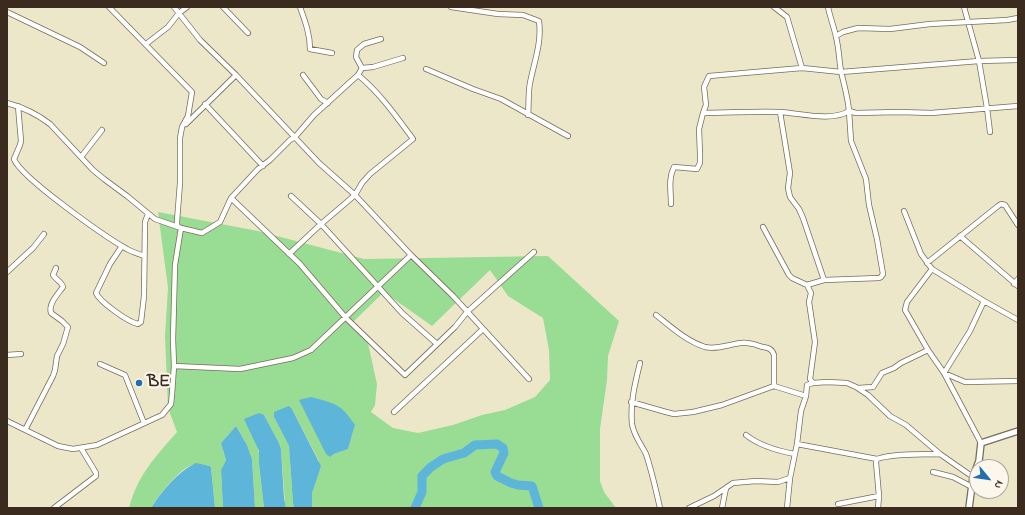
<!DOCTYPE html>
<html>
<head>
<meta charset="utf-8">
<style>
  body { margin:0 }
  #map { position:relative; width:1025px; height:515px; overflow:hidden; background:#ede7ca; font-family:"Indie Flower",sans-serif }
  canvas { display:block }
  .frame { position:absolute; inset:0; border:8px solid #3b2a1e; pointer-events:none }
  .north { position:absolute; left:969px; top:459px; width:40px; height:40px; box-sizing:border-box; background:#fbf7ec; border:1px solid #aea59a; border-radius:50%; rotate:119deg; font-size:11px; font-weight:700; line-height:16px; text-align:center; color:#3b2a1e }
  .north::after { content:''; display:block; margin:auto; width:14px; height:18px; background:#1f6fb2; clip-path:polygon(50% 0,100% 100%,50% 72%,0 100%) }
</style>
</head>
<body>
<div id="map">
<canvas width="1025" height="515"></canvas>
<div class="frame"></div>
<div class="north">N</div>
</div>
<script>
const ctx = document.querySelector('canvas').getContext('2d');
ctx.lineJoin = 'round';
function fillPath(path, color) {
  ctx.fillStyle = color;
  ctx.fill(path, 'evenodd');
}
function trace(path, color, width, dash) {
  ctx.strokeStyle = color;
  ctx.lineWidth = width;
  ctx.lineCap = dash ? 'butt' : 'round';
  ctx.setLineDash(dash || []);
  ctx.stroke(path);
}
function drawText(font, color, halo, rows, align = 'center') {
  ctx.font = font + ' "Indie Flower",sans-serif';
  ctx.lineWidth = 4;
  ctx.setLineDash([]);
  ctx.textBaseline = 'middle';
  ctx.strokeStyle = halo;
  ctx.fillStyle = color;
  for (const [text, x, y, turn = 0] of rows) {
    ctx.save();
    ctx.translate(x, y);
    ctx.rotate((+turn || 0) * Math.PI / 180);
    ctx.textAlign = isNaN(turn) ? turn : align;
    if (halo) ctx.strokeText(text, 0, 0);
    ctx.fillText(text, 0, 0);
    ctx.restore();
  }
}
fillPath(new Path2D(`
  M158,212l100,19 106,28 184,-3 71,65 -11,35 -1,24 -7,49v52l4,11 12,16h-304v-15l7,-32 -27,-52 -18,8 15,29 4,57 1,5h-8l-1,-5 -4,-54 -2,-6 -15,-28 -9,25 5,16 -1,8 5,44h-9l-3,-49 -5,-14 -11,-19 -15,17 5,17 -5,10 2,38h-8l-4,-42c-7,-1 -12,-3 -19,-1 -13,4 -34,31 -41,43h-22c8,-32 27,-52 48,-76l-9,-24 -3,-72 3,-48zM490,270l18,26 35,22 6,32 1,30 -15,17 -30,13 -23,5 -29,10 -35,8 -25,-5 -22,-16 4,-7 2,-21 -9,-41 -15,-21 31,-30 48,34zM355,425l-7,24 -14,5 -4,3z`), '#99dc93');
fillPath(new Path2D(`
  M311,397c25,7 29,6 44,28l-7,24 -14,5 -4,3 -4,-3 -27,-54z
  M289,406l3,3 29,57 -9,27v15h-18l-1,-5 -4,-57 -15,-29v-5z
  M259,413l5,2 15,28 2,6 3,49 2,10h-22l-5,-44v-13l-15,-32z
  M236,426l11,19 5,14 3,49h-32l-2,-38 5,-10 -5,-17z
  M196,463l14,3 1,1 4,41h-64c11,-17 26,-36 45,-45z`), '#5db5da');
trace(new Path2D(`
  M415,508l7,-16v-16l9,-9 12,-8 21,-6 11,-8 22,-1 6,4 1,5 -9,19 2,4 14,7 7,2 14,1 7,22`), '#5db5da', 9);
const minor = new Path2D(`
  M174,7l26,33 36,35 83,88 36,32 56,60 42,41 76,83
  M223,7l25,26
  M300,7c5,14 10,27 10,42l22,4
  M451,7l47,7 25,1 16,6c3,22 -5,41 -9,62 -2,10 -1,21 -2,32
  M774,7l13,10 15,51
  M828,7c2,10 6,20 8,30 3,11 3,23 5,34 3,14 7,27 8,40 -17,11 -50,2 -69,1 -26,-1 -51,1 -77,1l3,-8 -2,-18 5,-11 93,-8 39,4 138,-11 39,-1
  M964,7l15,54 8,47 3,24
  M7,12l73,35 24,16
  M836,36l7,-4 15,-4 32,1 40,-5 77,-4 11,-2
  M146,44l22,-17 11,-14 8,-6
  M362,68l-6,-11 1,-7 7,-6 17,-5
  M426,69l47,20 28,10 67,37
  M303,75l18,24 7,4
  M358,75l4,-7 11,-1 30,-9
  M7,103c15,4 30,11 43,21l43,46 11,9 23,17 28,23 26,9 -4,-2v-5l3,-38v-45l2,-11 6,-11 4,-24 -83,-85
  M205,104l58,62
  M18,106l3,35 -1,4 -6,14c6,18 93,79 113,90 5,3 12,5 17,7
  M780,112l10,61 -2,15 2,9 9,12 4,9 21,62
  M186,124l50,-49
  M81,157l21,-27
  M291,196l30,28 81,89 35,31
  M231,198l69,66 46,54 59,57 50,-48 12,-15 67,-60
  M671,204c0,-13 -3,-25 3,-37l23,2 3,-6v-9l-1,-25 4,-16
  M904,211l17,43 11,15 52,32 34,19
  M763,227l26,48 3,3 15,7
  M960,236l58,50
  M122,246l-12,18 -14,29c4,9 32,29 42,31l3,-2 3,-26 1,-74 3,-8
  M927,263l71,-57 3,-2 4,1 13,20
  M932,269l-25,33 -2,8 23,40 16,23 37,70
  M7,272l26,-24 11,-14
  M1014,284l4,-5
  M984,301l-14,30 -26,42 21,9 53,-1
  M656,315c14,11 30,26 49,32 12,3 25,-3 36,-4 8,-1 15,2 22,4 6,1 9,2 11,8v31
  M7,355l14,-1
  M640,363c-5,20 -10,40 -8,61 2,12 9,20 14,30 6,18 10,36 14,54
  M100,364l25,11 19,48
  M174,366l66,3 53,-11 18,-8 100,-95
  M813,383l-3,-4 5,-37 -6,-40 2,-9 -4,-8 17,-5 55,-2 2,-1 2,-3 -6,-35 -8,-34 -3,-26 -15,-38 -2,-30 7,2 44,-1 31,1 87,-7
  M858,388l15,-1 9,-14 12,-5 7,-5 27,-13
  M631,402l35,10 8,2 19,-2 29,-7 52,-19 32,10
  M394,412l89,-83
  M7,421l51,25 15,3 24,-4 65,-30 9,-11 1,-10 2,-28 -1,-27 2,-74 6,-37 21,5 18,-11 11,-24 27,-29 12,-9 20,-20 5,-3 19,-22 44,-40c22,18 38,41 55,64l-43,35 -8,9 -7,12 -34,29 -32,30
  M25,430l28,-54 2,-6 2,-14 6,-12 5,-17 -6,-6 -11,-8c-3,-9 7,-19 12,-26 -1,-5 -7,-7 -10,-12l3,-7
  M746,435c14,11 32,16 49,19
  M797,444l80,15
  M933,472l20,5 19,10
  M838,504l41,-8
  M54,508l42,-32v-3l-15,-25
  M689,508l25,-12 19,-13 23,-2 22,1 12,-4
  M722,508l4,-20
  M787,508l3,-30 7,-34 4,-33 5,-15 1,-11 6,-2 14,-1 20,1 9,4 12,8 22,21 16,9 34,29 33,23
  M878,508l1,-12 -3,-34 1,-3c18,-6 44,-4 63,-5`);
const tertiary = new Path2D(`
  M969,508l4,-31 6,-16 2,-18 37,-12`);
trace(minor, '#796c5a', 6);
trace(tertiary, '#796c5a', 8);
trace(minor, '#fff', 4.5);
trace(tertiary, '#fff', 5.5);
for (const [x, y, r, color] of [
  [139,383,4,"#1f6fb2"]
]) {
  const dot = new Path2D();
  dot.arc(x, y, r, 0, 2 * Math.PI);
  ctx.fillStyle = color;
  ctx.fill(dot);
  trace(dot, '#fbf7ec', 1.5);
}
drawText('bold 18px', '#3b2a1e', '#fbf7ec', [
  ["BE",147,383]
], 'left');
</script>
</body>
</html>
